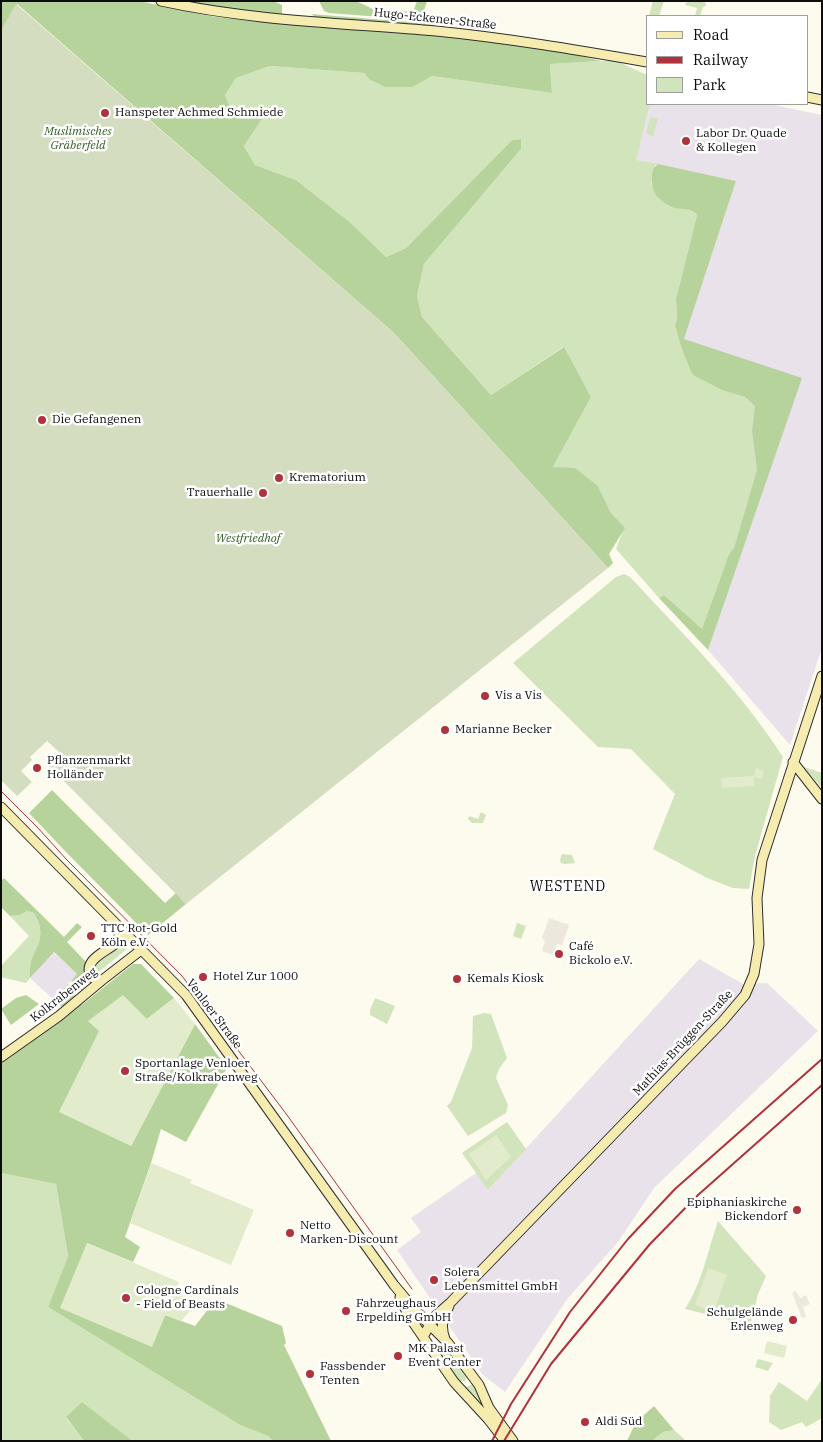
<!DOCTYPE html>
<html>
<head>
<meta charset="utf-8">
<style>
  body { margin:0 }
  #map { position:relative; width:823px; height:1442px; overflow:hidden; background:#fdfaee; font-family:"IBM Plex Serif",serif }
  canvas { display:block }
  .frame { position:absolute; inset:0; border:2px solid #0d0d0d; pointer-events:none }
  .legend { position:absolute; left:646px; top:15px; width:162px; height:90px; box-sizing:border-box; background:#fff; border:1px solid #9e9e9e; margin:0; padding:6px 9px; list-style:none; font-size:15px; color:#0d0d0d }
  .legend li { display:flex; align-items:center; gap:10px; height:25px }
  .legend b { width:25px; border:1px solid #9e9e9e }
</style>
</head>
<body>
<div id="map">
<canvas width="823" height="1442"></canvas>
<div class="frame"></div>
<ul class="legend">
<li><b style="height:6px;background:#f7ecaf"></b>Road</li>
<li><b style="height:6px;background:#af323d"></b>Railway</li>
<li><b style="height:14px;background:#d2e4bb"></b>Park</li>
</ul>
</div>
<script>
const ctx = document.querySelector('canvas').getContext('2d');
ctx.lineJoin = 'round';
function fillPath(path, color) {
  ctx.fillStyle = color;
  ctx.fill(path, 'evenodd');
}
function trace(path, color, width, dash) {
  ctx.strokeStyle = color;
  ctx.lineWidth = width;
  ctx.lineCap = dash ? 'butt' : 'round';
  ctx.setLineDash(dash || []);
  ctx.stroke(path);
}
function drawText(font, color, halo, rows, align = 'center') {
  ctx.font = font + ' "IBM Plex Serif",serif';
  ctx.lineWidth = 5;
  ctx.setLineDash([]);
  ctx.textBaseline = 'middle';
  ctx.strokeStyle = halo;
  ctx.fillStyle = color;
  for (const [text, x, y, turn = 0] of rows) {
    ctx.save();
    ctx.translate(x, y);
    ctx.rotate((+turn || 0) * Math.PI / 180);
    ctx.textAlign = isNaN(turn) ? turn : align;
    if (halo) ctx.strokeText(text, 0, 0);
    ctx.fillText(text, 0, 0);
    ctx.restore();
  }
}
fillPath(new Path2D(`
  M650,104h119l53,11v533l-32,97 -82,-95 44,-131 -68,-180 52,-158 -101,-21z
  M53,952l24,22 -23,26 -24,-22z
  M699,959l44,25 24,-1 51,48 -164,157 -36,54 -50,56 -63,94 -22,-17 -86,-125 24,-18 -10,-14 65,-45 13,16z`), '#e9e2eb');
fillPath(new Path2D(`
  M653,1h11l-5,15h-10z
  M687,1h18l1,5 -3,1 -3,9h-5l2,-8 -12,-3z
  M601,61h16l30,14v29h3l-14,56 22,4 -3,1 -4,19 22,23c9,1 18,0 24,8l-21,84 1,19 -2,8 7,24 10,24 30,16 23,7 10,9 -3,25 5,39 -23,79 -5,5 -27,76 -38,-35 -5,3 -43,-49 8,-21 -13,-15 -13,-27 -45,-19 38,-70 -28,-50 -72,48 -69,-78 -5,-21 7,-32 97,-115v-10l-9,1 -106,108 -20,9 -35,-34 -55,-43 -41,-15 -11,-19 20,-32 -15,4 -16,-3 -8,-20 11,-17 34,-12 94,7 6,7 15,7h28l19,-11 120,17 -2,-29z
  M650,117l8,2 -5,17 -7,-2z
  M624,574l6,3c54,58 110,113 153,180l-28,99 -6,33 -16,-1 -26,-10 -54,-29 22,-55 -44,-45 -33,-2 -85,-84 103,-86z
  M804,767l18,6v15z
  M481,812l5,3 -3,8h-11l-4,-4 1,-3 9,3z
  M562,854l10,1 3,8 -10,1 -4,-1 -1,-3z
  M27,911l7,2c18,31 -8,38 -4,65l-4,5 -25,-6v-11l28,-30 -19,-20 10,-1z
  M517,923l9,3 -5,13 -8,-3z
  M120,941l8,7 -33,27 -3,-7 1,-5z
  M375,998l20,8 -8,18 -17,-9v-5z
  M484,1013l7,1 16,44 -8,11 -3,9 12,27 -2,8 -38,23 -21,-30 4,-4 21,-54 1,-32z
  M507,1122l19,27 -38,41 -26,-37z
  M1,1173l55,11 12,72 -20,51 192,118 28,11 5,5h-140l-51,-39 -16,16 18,23h-83z
  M718,1221l48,55 -8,18 -8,31 -65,-16c17,-26 23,-59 33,-88z
  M439,1343l27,31 1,3 -2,4h-6l-25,-35z
  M758,1359l15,4 -5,8 -13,-4z
  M822,1379v39l-16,9 -4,-5 -21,8 -12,-8 1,-26 9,-14 28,19z
  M474,1384l16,31 -27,-27z
  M674,1430l12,11h-34l11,-9z`), '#d2e4bb');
fillPath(new Path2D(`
  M1,1h138l71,15 42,5 144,10 70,7 106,16 29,7 -51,3 2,29 -120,-17 -19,11h-28l-15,-7 -6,-7 -94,-7 -34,12 -11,17 8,20 16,3 16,-4 -21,32 11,19 41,15 55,43 35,34 20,-9 106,-108 9,-1v10l-97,115 -7,32 5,21 69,78 73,-48 27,50 -38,70 22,1 23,18 13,27 14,15 -16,26 4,9 -5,5 -214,-235 -377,-329 -16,27z
  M175,1h98l9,4v11z
  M319,1h37l17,8 40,3 4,-11h10l-6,19 -92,-7 -5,-2z
  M311,14l124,10 -1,2 -8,1 -109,-9z
  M658,164l78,17 -52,158 118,39 -94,272 -49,-52 5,-3 38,34 27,-75 5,-6 23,-78 -5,-39 3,-25 -10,-9 -23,-7 -27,-14 -3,-2 -10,-24 -5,-17 -2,-7 2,-8 -1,-19 21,-84c-7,-9 -16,-4 -25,-8 -14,-7 -22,-16 -20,-30 0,-6 1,-10 6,-13z
  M52,790l113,113 11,-10 10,11 -38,31 -82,-83 -37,-39z
  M4,878l60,59 13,-14 5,4 -15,15 19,20 -4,29 -11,-10 6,-7 -23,-22 -24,26c-4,-28 22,-34 4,-65l-7,-2 -7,4 -10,1 -9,-9v-26z
  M133,964h8l33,34 -27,21 -58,2 10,9 32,116 64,-122 32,44 -41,74 -25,-13 -10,34 -26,74 15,10 -7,15 -46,-19 65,103 13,-31 30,11 21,-27 66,27 4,17 -2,2 47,96h-58l-5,-5 -28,-11 -192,-118 20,-51 -12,-72 -55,-11v-111l74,-55 8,-3z
  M68,984l6,8 1,5 -13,10 -8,-7z
  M26,995l13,9 -28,21 -10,-16 15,-11z
  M82,1402l51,39h-49l-18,-24z
  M654,1406l20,24 -11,2 -11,9h-25l9,-19z`), '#b7d39c');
fillPath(new Path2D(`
  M16,4l378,329 214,235 -422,336 -138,-139 11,-13 -12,-11 -17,16 2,3 -11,11 11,11 -15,14 -16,-16v-749z`), '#d5ddc1');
fillPath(new Path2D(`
  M756,768l8,3 -2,8 -8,-2v9l-32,2 -1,-10 33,-2z
  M123,995l24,24 27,-21 21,26 -64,122 -72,-34 40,-81 -11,-10z
  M496,1135l15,22 -25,23 -17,-26z
  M151,1163l41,17 -2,3 64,27 -23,55 -101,-42z
  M87,1243l92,39 -2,5 5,2 -2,5 16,8 -4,10 -2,-1 -9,10 -16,-6 -13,32 -92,-39z
  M708,1268l19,7 -13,36 -19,-6z
  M767,1341l20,5 -3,12 -20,-5z`), '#e2eccc');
fillPath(new Path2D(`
  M549,918l20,7 -7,20 -5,-1 -4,11 -11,-4 3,-10 -3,-3z
  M796,1291l4,7 6,-3 4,9 -7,3 3,10 -4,1 -10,-25z`), '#ece8de');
const secondary = new Path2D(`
  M161,1c91,20 183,22 275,30 71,7 141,19 211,31
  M807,97l15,3
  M793,762l29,37
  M1,807l185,188 208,290 21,25 33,33 31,42 10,23 24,33
  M101,981l-10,-4c-9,-18 16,-25 26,-35l4,-12
  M1,1057l58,-41 42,-35 40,-31
  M400,1297l8,18 46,67 34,37 17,22
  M423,1337l11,-20 17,-15 271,-280 23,-27 9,-21 5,-30 -2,-46 5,-38 60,-184
  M445,1339c-5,-13 -2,-21 4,-33`);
trace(secondary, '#2f2f2f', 11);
trace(secondary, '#f7ecaf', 9);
trace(new Path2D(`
  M1,791l37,37 29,32 115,116 105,139 125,174`), '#af323d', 1);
trace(new Path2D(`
  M492,1441l19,-37 59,-92 58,-73 47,-50 147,-130
  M504,1441l47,-77 99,-120 48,-49 124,-110`), '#af323d', 2);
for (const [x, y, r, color] of [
  [105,113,5,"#af323d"],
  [686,141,5,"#af323d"],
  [42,420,5,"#af323d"],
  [279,478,5,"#af323d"],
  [263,493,5,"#af323d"],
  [485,696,5,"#af323d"],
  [445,730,5,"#af323d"],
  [37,768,5,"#af323d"],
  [91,936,5,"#af323d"],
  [559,954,5,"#af323d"],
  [203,977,5,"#af323d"],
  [457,979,5,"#af323d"],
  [125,1071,5,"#af323d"],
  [797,1210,5,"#af323d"],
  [290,1233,5,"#af323d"],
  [434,1280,5,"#af323d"],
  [126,1298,5,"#af323d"],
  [346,1311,5,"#af323d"],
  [793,1320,5,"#af323d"],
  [398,1356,5,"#af323d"],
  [310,1374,5,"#af323d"],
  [585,1422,5,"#af323d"]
]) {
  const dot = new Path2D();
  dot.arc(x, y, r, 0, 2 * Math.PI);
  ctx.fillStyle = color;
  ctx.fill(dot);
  trace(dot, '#fff', 2);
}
drawText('12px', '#0d0d0d', '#fff', [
  ["Hugo-Eckener-Straße",435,19,6],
  ["Kolkrabenweg",64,995,-38],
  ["Venloer Straße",214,1014,53],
  ["Mathias-Brüggen-Straße",683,1043,-47]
]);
drawText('12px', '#0d0d0d', '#fff', [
  ["Hanspeter Achmed Schmiede",115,113],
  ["Labor Dr. Quade",696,134],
  ["& Kollegen",696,148],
  ["Die Gefangenen",52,420],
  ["Krematorium",289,478],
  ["Trauerhalle",253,493,"right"],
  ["Vis a Vis",495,696],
  ["Marianne Becker",455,730],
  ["Pflanzenmarkt",47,761],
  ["Holländer",47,775],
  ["TTC Rot-Gold",101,929],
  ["Köln e.V.",101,943],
  ["Café",569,947],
  ["Bickolo e.V.",569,961],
  ["Hotel Zur 1000",213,977],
  ["Kemals Kiosk",467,979],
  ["Sportanlage Venloer",135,1064],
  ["Straße/Kolkrabenweg",135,1078],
  ["Epiphaniaskirche",787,1203,"right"],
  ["Bickendorf",787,1217,"right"],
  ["Netto",300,1226],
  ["Marken-Discount",300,1240],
  ["Solera",444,1273],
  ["Lebensmittel GmbH",444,1287],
  ["Cologne Cardinals",136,1291],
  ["- Field of Beasts",136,1305],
  ["Fahrzeughaus",356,1304],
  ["Erpelding GmbH",356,1318],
  ["Schulgelände",783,1313,"right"],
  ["Erlenweg",783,1327,"right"],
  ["MK Palast",408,1349],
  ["Event Center",408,1363],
  ["Fassbender",320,1367],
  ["Tenten",320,1381],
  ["Aldi Süd",595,1422]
], 'left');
drawText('italic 12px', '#325e24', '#fff', [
  ["Muslimisches",78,132],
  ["Gräberfeld",78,146],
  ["Westfriedhof",248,539]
]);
ctx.letterSpacing = '1px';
drawText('14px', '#0d0d0d', '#fff', [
  ["WESTEND",568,887]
]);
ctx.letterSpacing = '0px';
</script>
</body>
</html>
